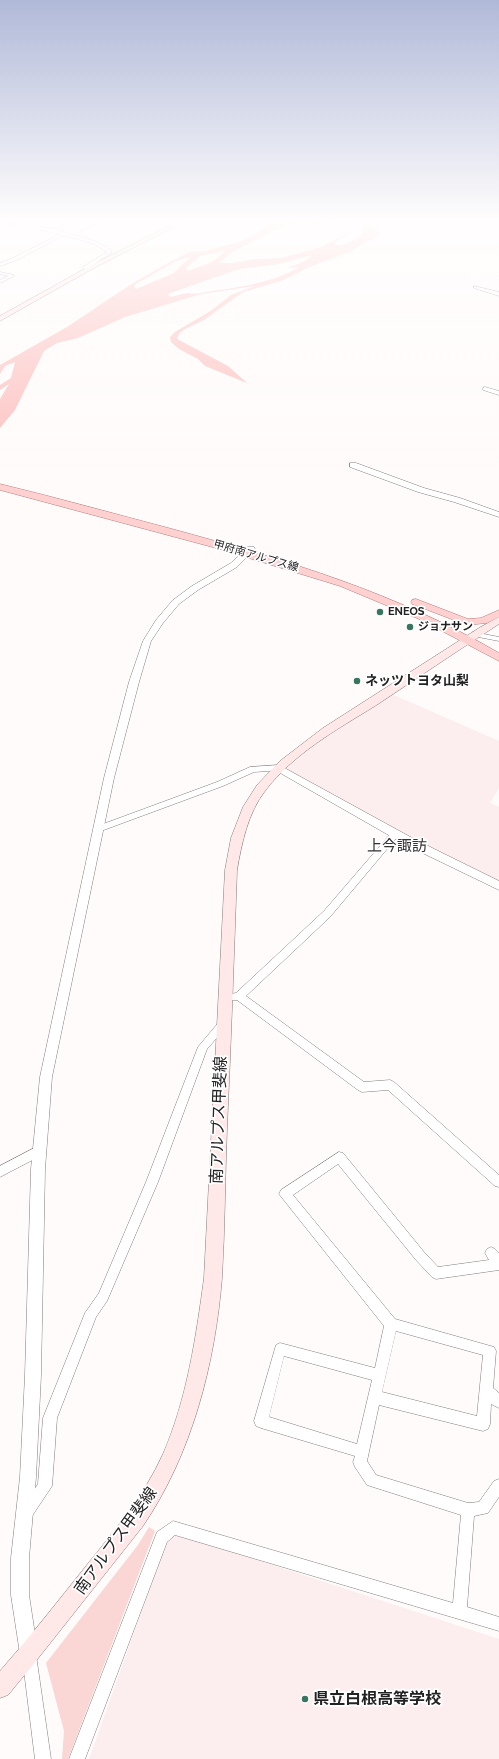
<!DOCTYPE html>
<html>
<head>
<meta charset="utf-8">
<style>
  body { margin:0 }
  canvas { display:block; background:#fffbfa }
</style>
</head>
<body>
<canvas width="499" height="1759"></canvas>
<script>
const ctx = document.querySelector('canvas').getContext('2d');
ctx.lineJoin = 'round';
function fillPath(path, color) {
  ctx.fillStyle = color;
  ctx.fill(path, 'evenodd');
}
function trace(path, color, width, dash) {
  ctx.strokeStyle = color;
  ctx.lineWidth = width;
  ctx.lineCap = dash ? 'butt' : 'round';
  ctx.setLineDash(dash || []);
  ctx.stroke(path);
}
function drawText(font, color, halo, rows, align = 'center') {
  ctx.font = font + ' Raleway,"Noto Sans JP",sans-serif';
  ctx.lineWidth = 3.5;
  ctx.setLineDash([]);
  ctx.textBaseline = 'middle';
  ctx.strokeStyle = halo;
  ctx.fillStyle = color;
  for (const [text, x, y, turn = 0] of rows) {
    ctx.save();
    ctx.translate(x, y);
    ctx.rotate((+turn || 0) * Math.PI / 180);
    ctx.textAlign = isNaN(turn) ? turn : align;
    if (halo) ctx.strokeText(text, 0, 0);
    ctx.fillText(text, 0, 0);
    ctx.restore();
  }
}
fillPath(new Path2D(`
  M387,692l112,49v47l-9,15 9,4v79l-220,-118z
  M181,1535l318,104v120h-410l79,-222z`), '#fceeee');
fillPath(new Path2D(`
  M149,1527l6,4 -87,228h-6l2,-28 -18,-68 92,-118z`), '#fad6d5');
fillPath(new Path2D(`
  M272,222h61l-17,2 -18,-1 -13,2 -53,27 -13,11h14l22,-4 26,-1 40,-11 33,-17 4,-8h2c-6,12 -17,13 -27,22 11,4 23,-5 31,-12l-1,-10h8l1,4 9,8 -32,18 -40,15 -28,14 -38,11 -39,28 -19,9 -5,4 -3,5 2,2 49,26 19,17 -42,-17 -7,-7 -19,-10 -8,-7 -1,-5 5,-5 37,-22 19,-15 24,-9 -54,8 -23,7 -53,16 -47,21 -21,5 -13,8 -29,59 -15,18v-29l9,-15 -9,6v-5l11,-7 4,-16 -10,4 -5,8v-9l67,-38 63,-42 40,-23 19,-10 16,-1 37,-10 13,-7zM225,251c-8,11 -24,15 -37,20l-2,-3 14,-12zM312,256l-9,6 -16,6 12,-1c-28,18 -71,21 -104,27l-7,-1 -18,4 -2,-2 2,-2 69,-24 40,-5 24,-7zM190,257l-16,16 -38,16 -2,-3 3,-3 39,-22z`), '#fcc0bf');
trace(new Path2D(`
  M79,232l22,-10`), '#fcc0bf', 1.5);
const minor = new Path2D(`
  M2,222h7l45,7 17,-7h5l-18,8 40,12 13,8v3l-23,15 1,2h-4l-2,-3 24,-15 -13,-8 -30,-9 -47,25 -17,6v-3l13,-5 47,-24z
  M0,272l14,3v1l-14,7v-3l8,-4 -8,-2z
  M485,387l14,4v4l-16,-5v-2z
  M473,632l26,5v4l-26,-5z
  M279,765l3,1 1,2 -1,2 -28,2 -31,14 -122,45 -3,1 -4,-3 1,-2 122,-45 33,-15z
  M395,831l4,3 -1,2 -68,81 -84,79 118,86 26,-2 4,2 105,93v12l-4,-1 -107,-96 -26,2 -4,-2 -121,-90h-6l-2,-3 2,-3 5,-1 88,-82 68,-79z
  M223,1021l4,1 1,3 -21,24 -49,133 -51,119 -11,16 -39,101 -5,68 -20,30 -5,2 -5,-2 -2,-5 18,-27 5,-66 42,-105 14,-20 47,-111 52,-135 21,-25z
  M40,1145l4,1 2,4 -2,4 -44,23v-11z
  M339,1152l4,1 81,99 14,15 51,-7 -4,-7 2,-4 4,-2 4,2 4,4v17l-63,9 -4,-2 -16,-17 -78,-96 -45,31 102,124 99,28 2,4 -3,37 6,5v15l-8,-4 -1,20 -2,5 -5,2 -104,-26 -12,56 9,14 92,28 11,-1 15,-21 5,-2v18l-11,16 -14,3 -7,91 32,10v14l-324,-96 -8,7 -82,217h-16l88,-227 16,-11 280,82 8,-88 -94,-30 -12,-18 -2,-5 2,-6 -94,-28 -5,-2 -2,-5 22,-76 4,-2 95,25 9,-42 -105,-132 2,-4zM396,1331l87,24 -6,61 -95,-24zM284,1356l88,24 -15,64 -88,-27z
  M29,1648l5,2 2,5 15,104h-16l-13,-104 2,-5z`);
const tertiary = new Path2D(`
  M474,286l25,6v4l-25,-8z
  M350,463h6l68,25 36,10 39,14v5l-45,-15 -36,-10 -68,-25z
  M248,547h6l1,2 -18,18 -39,23 -19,14 -16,19 -12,18 -12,41 -25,96 -62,299 -7,92 -4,206 -5,102 -7,81v37l9,59 -3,6 -6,3 -6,-3 -3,-6 -9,-59v-37l9,-81 5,-102 6,-206 9,-92 64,-299 25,-96 14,-41 13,-21 17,-20 19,-14 39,-23z
  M279,765l135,74 85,42v9l-93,-45 -131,-75 -1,-2 1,-2z`);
const secondary = new Path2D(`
  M177,222h7l-92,47 -92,52v-5l88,-49z
  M499,617v7c-42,27 -83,55 -124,82 -39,24 -82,48 -110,85 -17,22 -23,51 -28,79 -3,86 -6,173 -10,259 -2,50 -2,99 -5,149 -7,86 -30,176 -79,248l-111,140 -24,29 -8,3v-27c30,-34 58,-70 86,-105 29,-36 58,-70 77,-112 24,-55 33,-117 41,-176l21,-408 6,-32 12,-31 14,-22 23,-24 43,-33 156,-100z`);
const primary = new Path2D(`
  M0,484c58,14 115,30 172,45 117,32 222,63 327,124v8l-80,-42 -79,-33 -124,-38 -216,-58z
  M416,599l52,20 13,-1 18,-8v7l-12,6 -20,2 -55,-21 -1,-2 1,-2z`);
trace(minor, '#817d7d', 1);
trace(tertiary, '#817d7d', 1);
trace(secondary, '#817d7d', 1);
trace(primary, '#b17f7e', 1);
fillPath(minor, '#fff');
fillPath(tertiary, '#fff');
fillPath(secondary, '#ffe8e7');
fillPath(primary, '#fed0d0');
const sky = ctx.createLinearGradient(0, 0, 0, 468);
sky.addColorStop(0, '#b0b9d8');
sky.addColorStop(0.47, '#fffdfd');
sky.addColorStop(1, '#fffdfd00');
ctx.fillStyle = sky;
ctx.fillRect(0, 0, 499, 468);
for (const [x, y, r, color] of [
  [380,612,4,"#387561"],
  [410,627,4,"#387561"],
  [357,681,4,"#387561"],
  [305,1699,4,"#387561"]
]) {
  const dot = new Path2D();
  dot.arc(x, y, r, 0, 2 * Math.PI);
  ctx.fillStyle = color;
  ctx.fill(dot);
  trace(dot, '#fff', 1.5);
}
drawText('11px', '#232222', '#fff', [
  ["甲府南アルプス線",256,556,16]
]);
drawText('bold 11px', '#232222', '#fff', [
  ["ENEOS",388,612],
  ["ジョナサン",418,627]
], 'left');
drawText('bold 13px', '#232222', '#fff', [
  ["ネッツトヨタ山梨",365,681]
], 'left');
drawText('15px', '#343131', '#fff', [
  ["上今諏訪",397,846]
]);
drawText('16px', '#232222', '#fff', [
  ["南アルプス甲斐線",219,1120,-88],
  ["南アルプス甲斐線",116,1541,-54]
]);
drawText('bold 16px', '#232222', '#fff', [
  ["県立白根高等学校",313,1699]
], 'left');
</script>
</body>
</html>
